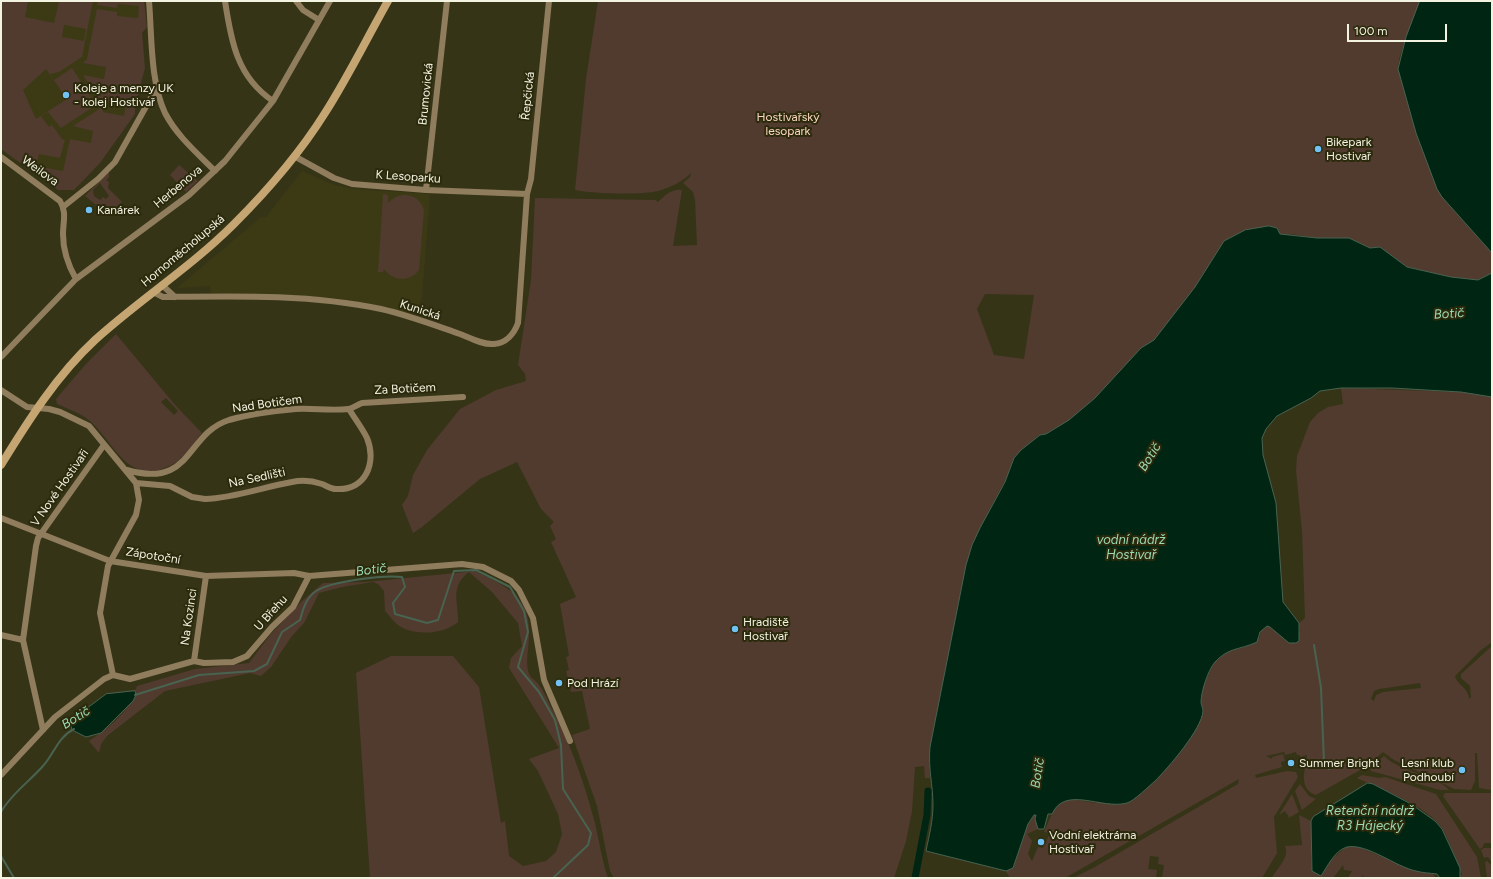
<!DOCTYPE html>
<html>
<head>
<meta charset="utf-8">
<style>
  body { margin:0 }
  #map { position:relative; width:1493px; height:879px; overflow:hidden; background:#363417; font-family:Figtree,sans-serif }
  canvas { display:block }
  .frame { position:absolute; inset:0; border:2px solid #f3f3e1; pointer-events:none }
  .scale { position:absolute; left:1347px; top:24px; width:100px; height:18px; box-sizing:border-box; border:2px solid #f3f3e1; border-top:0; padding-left:5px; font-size:12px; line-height:14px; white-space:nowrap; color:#f3f3e1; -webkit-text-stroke:3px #2c2a0c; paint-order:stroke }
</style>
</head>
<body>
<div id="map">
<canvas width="1493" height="879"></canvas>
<div class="frame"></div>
<div class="scale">100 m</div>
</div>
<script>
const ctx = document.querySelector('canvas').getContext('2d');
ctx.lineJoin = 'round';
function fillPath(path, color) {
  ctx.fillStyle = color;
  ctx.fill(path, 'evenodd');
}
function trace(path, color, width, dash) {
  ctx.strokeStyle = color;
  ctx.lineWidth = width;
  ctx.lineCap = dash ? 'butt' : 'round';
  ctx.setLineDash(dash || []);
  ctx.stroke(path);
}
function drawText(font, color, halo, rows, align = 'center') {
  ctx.font = font + ' Figtree,sans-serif';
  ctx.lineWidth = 4;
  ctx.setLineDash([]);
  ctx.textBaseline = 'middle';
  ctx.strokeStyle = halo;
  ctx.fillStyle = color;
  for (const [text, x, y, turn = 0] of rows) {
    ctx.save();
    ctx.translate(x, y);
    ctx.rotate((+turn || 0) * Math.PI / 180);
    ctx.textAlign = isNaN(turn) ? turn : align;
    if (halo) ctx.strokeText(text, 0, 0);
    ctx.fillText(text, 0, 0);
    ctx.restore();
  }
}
fillPath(new Path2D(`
  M4,1h139l-13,110 -56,66 -59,-17 -14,-11v-122z
  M302,171l32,14 19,4 77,5 -8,102 -5,19 -66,-15 -45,-4 -95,-3 -1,-7 -33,2 84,-71h5z`), '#3c3a14');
fillPath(new Path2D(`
  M1,1h27l-3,16 29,6 5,-22h34l-11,56 -23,15 -9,2 4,6 18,-12 24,37 -35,23 -13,-16 -7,4 8,11 3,-2 10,14 3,1 -5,18 -21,-4 -3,12 27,5 7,-32 21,4 2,-12 -20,-5 28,-18h2v4l21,4 2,-11 -21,-4 -1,3h-2l-19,-29 21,4 2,-12 -23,-4 4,-4 10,-50 20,3v4l21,2 1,-12 -21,-2 -1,4 -20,-3 1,-4h46l3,26 -5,6 3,35 -10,38v8l-35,49 -26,27h-16l-57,-41zM64,25l22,4 -2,12 -22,-4zM46,69l21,30 -31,20 -13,-29z
  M598,1h822l-14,36 -7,22 -1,10 18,64 21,56 11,15 44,49v20l-14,7 -27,-3 -44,-10 -27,-20 -10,1 -21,-10h-32l-25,-4 -4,1 -8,-1 -56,7 -29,46 -41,53 -13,8 -46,50 -26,22 -23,14 -7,1 -18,15 -41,78 -8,17 -6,20 -36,182 -1,19 1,12h-5l-1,-12 -9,1 -3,44 -6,30 -12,37h-280l-4,-7 -13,-65 -25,-71 18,-6 -8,-38 -11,1 -5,-21 3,-1 -3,-13 3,-1 -9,-52 16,-7 -25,-55 5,-3 -6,-13 4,-4 -13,-13 -24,-47 -37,17 -58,48 -9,6 -11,-28 6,-9 5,-21 14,-25 33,-41 36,-19 30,-9 -1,-7 -7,-9 13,-85 4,-82 120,2 3,2c6,-6 14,-14 24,-12l-9,56 24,-1 -2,-45 -2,-8 -10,-9 7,-6 1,-4c-9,9 -20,14 -33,18 -17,4 -66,3 -83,-1l11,-111zM985,294l49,1 -10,64 -30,-4 -17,-46z
  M179,165l19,16 -12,11 -16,-17z
  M109,172v5l-3,3 3,2 -1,6 14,14 -15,12 -22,-18zM100,183l9,13 -3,3 -3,-2 -3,3 -6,-4 -1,-6z
  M383,194l5,1v8c11,-13 31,-10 36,7l-5,60c-10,13 -26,11 -35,-1l-1,3h-5z
  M116,334l60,72 26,27c-8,9 -14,20 -24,28 -5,4 -13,7 -19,9 -34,9 -48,-31 -69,-49 -9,-8 -22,-12 -33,-17l-1,-5 29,-34zM166,398l12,13 -4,4 -13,-13z
  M1341,388l120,4 31,5v245l-12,9 -25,25c2,9 12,10 14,22h2l-1,-12 -9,-8v-4l31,-28v144l-13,-2 -2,-35h-2v28l-4,9 -17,-1 -60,-29 -11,-8 -16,14 -51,29c-18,-6 -11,-25 -9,-40l-7,2v-2h-3l-1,-3 -11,3 -1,-3 -18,4 6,3v-2l11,-3 2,7 -4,1 1,5 -27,8 1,3 31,-7 9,1 2,5 -24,40 3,36 -15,25h-189l20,-10 145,-84 1,-5 -174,99h-55l-4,-7 7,-3 15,-44 6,-9h2l-1,4 3,10 -11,5 5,7 -4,13 4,7 6,-14 5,1 7,-15 -6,-1 11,-25 7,-6 10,-2 23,4 70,-34 24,-29 8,-15 6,-13 -2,-9 2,-16 11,-24 16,-14 12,-1 10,-4 8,-7c0,-6 3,-11 10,-10l19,16 11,-11 -1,-9 6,-5 -3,-86 -6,-62 1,-14 13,-34 8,-9 10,-6 15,-3zM1420,683l1,5 -38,4 -7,3 -2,6 -3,-2 3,-8 5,-2zM1150,856l9,1 -1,7 6,1 -2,13 -6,-1 1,-7 -9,-1z
  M475,571c41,20 59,29 53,79 -1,7 -2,19 2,26 3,4 7,5 9,9 4,5 7,12 10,18 19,35 34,75 44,113 6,21 8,42 15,62h-238l-14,-205 35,-17h62l26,31 22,136 4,-2 4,35 14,10 23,-5 10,-9 6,-18 -4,-20 -20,-43 -9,-12 30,-11 -50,-80 2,-10 11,-12 -4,-23 -26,-31 -23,-20c-20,15 -10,30 -11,50 -14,12 -41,14 -57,5 -7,-4 -11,-11 -16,-16l-1,-20 -6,-7 -5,-2 -31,5 -23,6 -15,30 -12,13 -21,31 -10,9 -11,-3 -85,18 -58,45 -6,8 -2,9 -10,-12c19,-12 35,-27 47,-46l-1,-4 2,-5 58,-17 54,-6 21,-28 32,-34 21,-18 43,-1z
  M1384,756c16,16 53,19 65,34h-9l-69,-19 -1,-3z
  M1362,775l17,3 6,-1 51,17 41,63 4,21h-21l2,-4c-7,-14 -12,-33 -20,-46 -15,-22 -61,-39 -85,-50z
  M1300,784l9,12 7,3 -14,11 -7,-19z
  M1445,793h47v50h-8l-1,4 -3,2 -37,-53z
  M1292,794l7,18 -14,8 4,-3 -4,-6 -6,4z
  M1299,815l12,6v41l10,14 10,-16 15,-13h13l56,24 18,2 2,5h-69l-3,-2 -3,2h-12l4,-7 -8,-1 -1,-5 -10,13h-61c4,-9 18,-20 13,-32l17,-1z
  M1484,848h8v15l-4,-6 -4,1 -3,-8z
  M1487,861l5,5v12h-5l-2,-16z`), '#503b2e');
const water = new Path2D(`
  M1420,1h72v252l-50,-56 -5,-8 -21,-56 -18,-64 8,-32z
  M1269,226l8,2 3,6 37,4h32l21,10 10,-1 27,20 44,10 27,3 14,-7v124l-31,-5 -69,-4h-51l-21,3 -9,7 -34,18 -11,13 -4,9 1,17 13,48 7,99 16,21v18l-3,2h-7l-19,-16 -3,-1 -7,6 -3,10c-17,8 -28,5 -42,20 -7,8 -14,30 -14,40 0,3 2,6 2,9 -1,18 -35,57 -48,70 -6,5 -21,20 -28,22 -25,7 -62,-18 -75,11h-4l-4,15h-6l-3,-10 1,-4h-2l-6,9 -15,44 -7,3 -80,-20c3,-15 7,-30 7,-46 0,-20 -5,-36 -3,-58l36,-182 6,-20 8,-17 25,-46 9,-24 7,-8 19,-15 6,-1 23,-14 26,-22 46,-50 13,-8 41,-53 29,-46 21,-11z
  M135,691l1,4 -3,6 -32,32 -15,4 -14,-7 -2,-9 36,-27z
  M1368,783l5,1 38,20 24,17 7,8 18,39v10h-20l-3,-4c-7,-1 -14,-1 -21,-3 -20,-4 -49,-28 -69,-24 -12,3 -20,20 -26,29l-9,-5 -1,-50 2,-4z`);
fillPath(water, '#002513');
trace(water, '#496351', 1);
trace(new Path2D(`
  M1314,645l7,43 3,75 5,6
  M135,695l64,-20 55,-4 13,-7 15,-32 18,-12c3,-11 6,-22 16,-29 16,-10 67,-16 86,-14l3,10 -12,16 2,11 32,9 11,-3 16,-49 22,-1 34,17 14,24 4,21 -10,35 21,25 16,28 6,25 2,44 28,44 -3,12 -35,33
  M1,812c10,-18 28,-30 42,-46 11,-12 15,-29 31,-37
  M1,856l13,22`), '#496351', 2);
trace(new Path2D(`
  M915,878l12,-63 1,-24`), '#002513', 7);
trace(new Path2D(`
  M149,1c3,35 1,80 16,112 12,23 32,40 50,58
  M225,1c6,40 12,76 48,100
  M296,1l7,9 16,10
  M294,156l40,22 18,6 74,6 101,4
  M1,157l59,44c7,11 3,21 3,33 0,17 5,31 13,45
  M99,178l16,-16 42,-75
  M426,190l21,-189
  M63,207l35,-28
  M162,285l13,12
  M153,292l10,5c72,-1 147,-3 218,12 27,6 53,16 79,25 10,4 23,11 34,10 12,-1 20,-10 24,-21l9,-129 4,-15 18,-178
  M1,357l75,-78 113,-84 36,-34 48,-60 57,-100
  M1,390l26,17 22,2 11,3 29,14 47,57 3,17 -3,15 -28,51 -8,47 13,62
  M127,470c66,19 58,-36 102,-50 21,-6 45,-9 67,-11 16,-1 36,2 52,0 4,0 9,-4 14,-6l101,-6
  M136,483l34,3 22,11 13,2c29,-1 58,-12 87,-17 9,-2 21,-1 30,2 5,2 9,5 14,5 30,2 41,-27 31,-51 -5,-10 -12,-19 -18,-29
  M1,518l109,43 96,15 88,-3 15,3 153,-12 21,3 28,14 8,9 14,28 11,62 26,61
  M1,635l22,5
  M194,661l12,-85
  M43,730l-20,-90 13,-94 2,-8 66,-93
  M1,775l54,-58 49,-38 9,-4 17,4 64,-18 10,2 29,-1 14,-6 25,-29 21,-20 16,-31`), '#907d5d', 6);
trace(new Path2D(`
  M1,465c27,-44 56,-90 94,-125 44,-40 96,-73 139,-116 33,-33 66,-71 91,-111 23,-36 42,-75 63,-112`), '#c5a672', 8);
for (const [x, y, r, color] of [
  [66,95,4,"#70c2f4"],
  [1318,149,4,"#70c2f4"],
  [89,210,4,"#70c2f4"],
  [735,629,4,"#70c2f4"],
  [559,683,4,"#70c2f4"],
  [1291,763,4,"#70c2f4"],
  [1462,770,4,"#70c2f4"],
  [1041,842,4,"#70c2f4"]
]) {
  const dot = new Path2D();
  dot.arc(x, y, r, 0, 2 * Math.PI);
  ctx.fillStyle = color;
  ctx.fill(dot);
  trace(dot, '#2c2a0c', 1.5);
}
drawText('12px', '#f3f3e1', '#2c2a0c', [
  ["Koleje a menzy UK",74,88],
  ["- kolej Hostivař",74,102],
  ["Bikepark",1326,142],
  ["Hostivař",1326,156],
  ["Kanárek",97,210],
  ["Hradiště",743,622],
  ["Hostivař",743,636],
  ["Pod Hrází",567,683],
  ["Summer Bright",1299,763],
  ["Lesní klub",1454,763,"right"],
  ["Podhoubí",1454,777,"right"],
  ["Vodní elektrárna",1049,835],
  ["Hostivař",1049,849]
], 'left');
drawText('12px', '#f3f3e1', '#2c2a0c', [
  ["Brumovická",426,94,-84],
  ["Řepčická",528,96,-84],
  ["Weilova",40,171,36],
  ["K Lesoparku",408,177,4],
  ["Herbenova",178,187,-40],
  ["Hornoměcholupská",183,251,-40],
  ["Kunická",420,310,18],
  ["Za Botičem",405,389,-3],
  ["Nad Botičem",267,404,-8],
  ["Na Sedlišti",257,478,-12],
  ["V Nové Hostivaři",60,488,-55],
  ["Zápotoční",153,556,9],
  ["U Břehu",271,613,-48],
  ["Na Kozinci",189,617,-82]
]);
drawText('12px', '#fbd7c0', '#2c2a0c', [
  ["Hostivařský",788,117],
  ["lesopark",788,131]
]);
drawText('italic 13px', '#9adbb5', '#2c2a0c', [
  ["Botič",1449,314,-4],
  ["Botič",1150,457,-58],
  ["vodní nádrž",1131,540],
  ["Hostivař",1131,555],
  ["Botič",371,570,-7],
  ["Botič",76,718,-32],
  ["Botič",1038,773,-81],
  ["Retenční nádrž",1370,811],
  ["R3 Hájecký",1370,826]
]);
</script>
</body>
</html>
